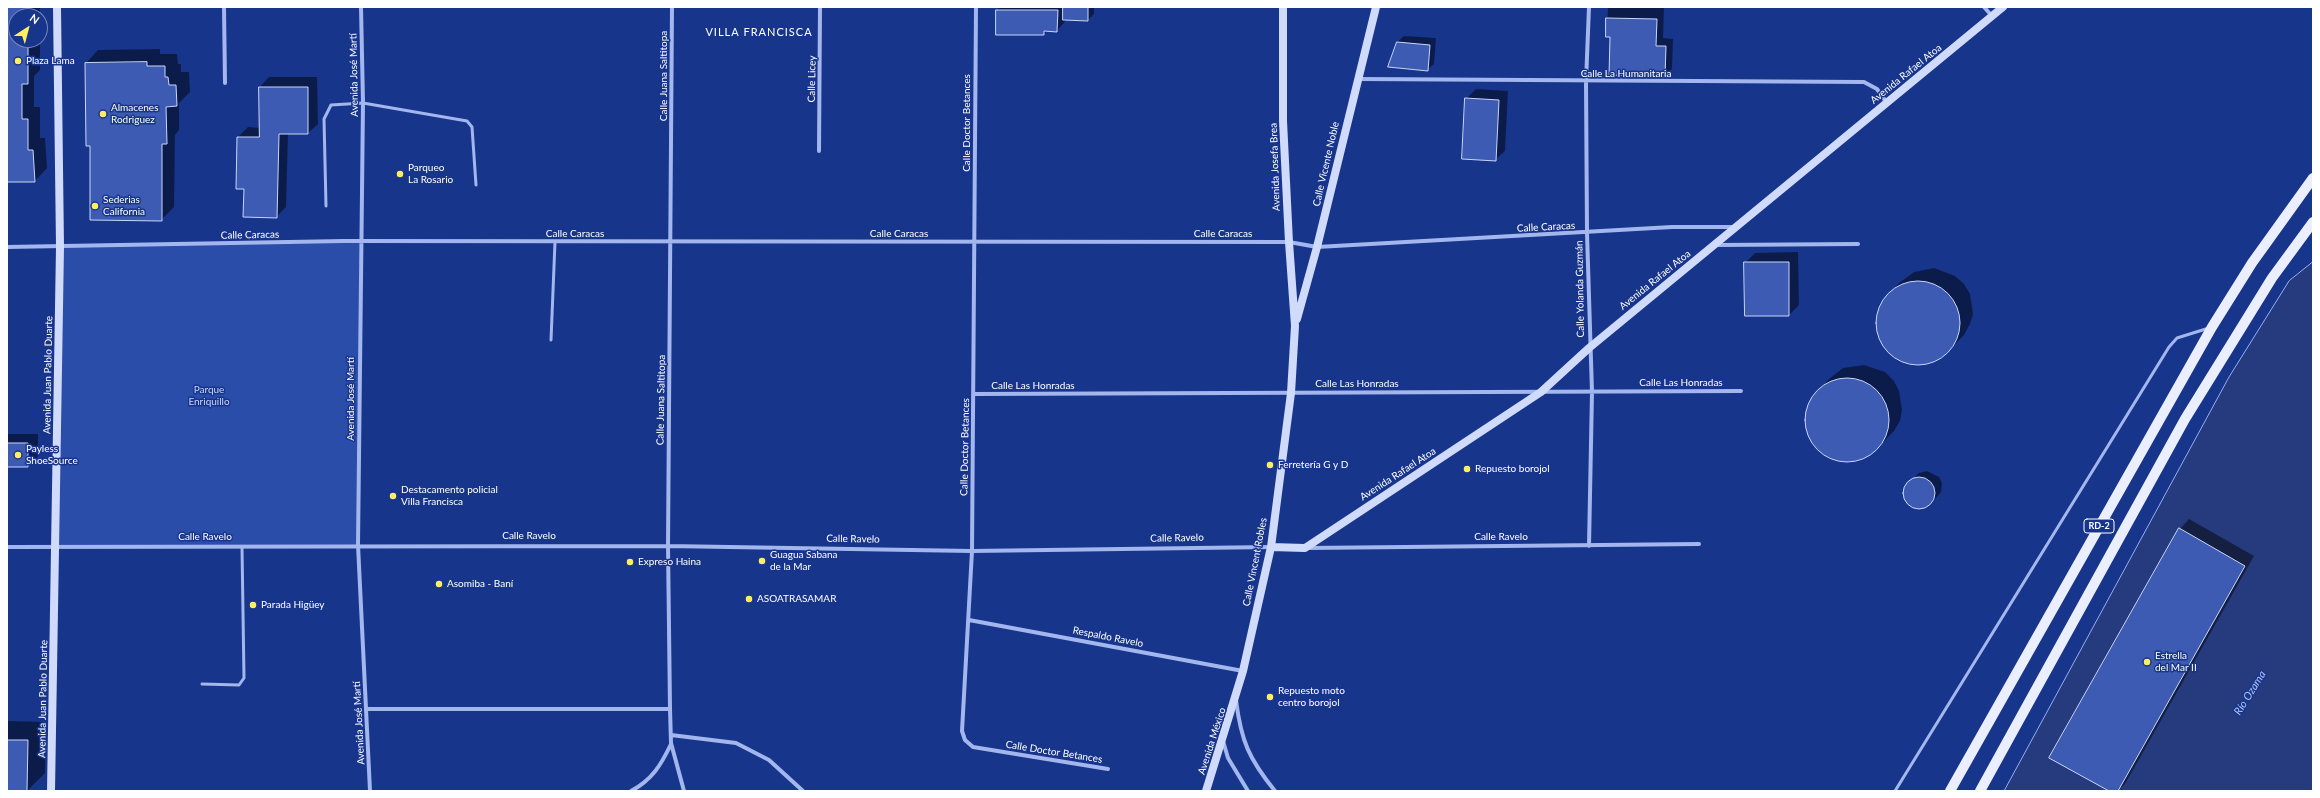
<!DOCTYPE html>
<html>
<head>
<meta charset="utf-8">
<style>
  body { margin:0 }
  #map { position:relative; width:2320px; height:798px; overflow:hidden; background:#18358c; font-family:Lato,sans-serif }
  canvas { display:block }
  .frame { position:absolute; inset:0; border:8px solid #fff; pointer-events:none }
  .north { position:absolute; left:8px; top:8px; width:40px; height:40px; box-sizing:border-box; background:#18358c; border:1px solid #7486ba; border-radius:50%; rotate:36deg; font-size:11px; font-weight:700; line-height:16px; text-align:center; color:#fff }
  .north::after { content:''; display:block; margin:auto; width:14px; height:18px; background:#ffef60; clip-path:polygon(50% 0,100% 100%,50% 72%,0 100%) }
</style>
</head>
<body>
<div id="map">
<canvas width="2320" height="798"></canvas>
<div class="frame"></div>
<div class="north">N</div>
</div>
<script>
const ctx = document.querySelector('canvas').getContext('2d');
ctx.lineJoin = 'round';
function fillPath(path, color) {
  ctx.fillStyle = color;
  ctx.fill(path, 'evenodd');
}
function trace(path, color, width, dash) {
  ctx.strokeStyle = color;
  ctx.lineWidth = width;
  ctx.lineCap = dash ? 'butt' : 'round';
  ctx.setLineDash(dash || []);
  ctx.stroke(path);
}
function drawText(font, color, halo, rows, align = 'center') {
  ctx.font = font + ' Lato,sans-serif';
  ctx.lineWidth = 3;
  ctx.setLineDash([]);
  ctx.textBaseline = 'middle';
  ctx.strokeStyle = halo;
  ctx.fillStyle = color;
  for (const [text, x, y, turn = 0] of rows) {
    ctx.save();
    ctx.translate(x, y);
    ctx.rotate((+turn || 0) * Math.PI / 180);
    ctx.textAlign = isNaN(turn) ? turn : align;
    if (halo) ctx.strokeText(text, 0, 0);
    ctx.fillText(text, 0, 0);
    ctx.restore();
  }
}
fillPath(new Path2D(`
  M361,242l-3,303 -302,2 4,-300z`), '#2b4daa');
const water = new Path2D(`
  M2313,262v529h-309l225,-414 60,-96z`);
fillPath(water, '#263b7d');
trace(water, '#95aff1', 1);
fillPath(new Path2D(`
  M7,7h33v9h-24v24h24v30l-6,6v31h6v31h5l2,30 -12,13h-28z
  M1000,7h94v7l-6,6 -21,-1 -10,12 -9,-1 -4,4h-47v-24z
  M1608,7h56l-1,31 10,1 -1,30 -7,7 -54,-40h-4z
  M1404,36l32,2 -2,26 -7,6 -30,-28z
  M160,49v5h17l1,10h3v8h8l1,20 -11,11v27l-4,5 -1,72 -13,13 -70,-75 -5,-82 12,-13z
  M269,77h48l1,47 -10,9h-20l-2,74 -10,10 -31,-29 -7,-51 10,-10 12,1v-41z
  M1476,89l32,2 -3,60 -10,9 -29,-61z
  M1798,252l1,53 -10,10 -44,-52 10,-10z
  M1934,268l21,8 9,8 6,10 3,20 -3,10 -6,11 -23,23 -9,4 -14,3 -11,-2 -18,-10 -10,-15 -3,-16 4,-17 19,-22 15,-11z
  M1864,365l21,7 9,9 5,10 3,19 -2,11 -6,10 -23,23 -9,5 -14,2 -12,-1 -17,-10 -11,-16 -2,-16 4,-17 19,-22 14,-11z
  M7,434h31v22l-10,10h-21z
  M1927,471l12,6 3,6 -1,9 -11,13 -7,4 -10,-1 -7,-7 -2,-8 1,-6 14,-14z
  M2189,519l65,37 -129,228 -7,7h-7l69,-262z
  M7,721l39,1 -1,51 -18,18h-20z`), '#0007');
const building = new Path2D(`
  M7,7h20l1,9h-12v24h12v44h-6v35h6v31h5l2,32h-28z
  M1063,7h25v14l-25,-1z
  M996,10h62l-1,22 -13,-1v4h-48z
  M1606,18l51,1 -1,27h10l-1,31 -56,-2 1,-38h-4z
  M1397,42l33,3 -2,26 -40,-4z
  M147,62v4h18v11h3l1,8h7l1,21 -11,1 1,37h-5v77l-72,-1v-74h-4l-1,-83z
  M259,87h49v47h-29l-2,84 -34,-1 1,-28h-8l1,-52h22z
  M1465,98l34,2 -3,61 -34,-2z
  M1744,262h45v54h-44z
  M1876 323a42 42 0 1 1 84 0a42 42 0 1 1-84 0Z
  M1805 420a42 42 0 1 1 84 0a42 42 0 1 1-84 0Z
  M7,443h21v24h-21z
  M1903 493a16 16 0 1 1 32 0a16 16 0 1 1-32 0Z
  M2179,528l66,38 -127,225h-9l-60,-33z
  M7,740h21l-1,51h-20z`);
fillPath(building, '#3d5bb2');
trace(building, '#c9d6fa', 1);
trace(new Path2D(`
  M326,206l-2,-87 7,-14 32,-2 104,18 5,6 4,58
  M551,340l4,-98
  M202,684l37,1 5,-7 -2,-131
  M1895,791l274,-444 8,-9 32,-10`), '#a3b7ee', 3);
trace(new Path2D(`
  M224,7l1,76
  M361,7l2,96 -5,442 12,246
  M672,7l-4,539 2,163 1,34 13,48
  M976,7l-4,544 -10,180 3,9 8,7 135,22
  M1589,7l-3,75 1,151 5,159 -3,154
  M1984,7l8,9
  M1358,79l506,3 13,7 10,14
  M819,151l1,-144
  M1717,245l141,-1
  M7,247l337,-6 945,1 28,5 355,-20h62
  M974,394l767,-3
  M7,547l661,-1 304,5 299,-4
  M1307,548l392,-4
  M969,620l274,51
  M1236,700c5,41 13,59 39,91
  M366,709h304
  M671,735l65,8 33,17 34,31
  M1223,741l5,17 20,33
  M631,791c21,-11 30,-26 40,-47`), '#a3b7ee', 4);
trace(new Path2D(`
  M1297,319l20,-72 59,-240
  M1271,547l34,1 236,-156 48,-44 414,-341
  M51,791l9,-544 -3,-240
  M1206,791l37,-120 28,-124 20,-154 4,-67 -6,-84 -6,-121v-114`), '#d0dafa', 8);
trace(new Path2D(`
  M1950,791l262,-464 40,-64 61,-85
  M1980,791l205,-372 87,-141 41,-56`), '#eaeeff', 10);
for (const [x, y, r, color] of [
  [18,61,4,"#ffef60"],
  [103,114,4,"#ffef60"],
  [400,174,4,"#ffef60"],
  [95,206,4,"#ffef60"],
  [18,455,4,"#ffef60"],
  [1270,465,4,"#ffef60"],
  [1467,469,4,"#ffef60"],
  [393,496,4,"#ffef60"],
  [762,561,4,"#ffef60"],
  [630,562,4,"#ffef60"],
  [439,584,4,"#ffef60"],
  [749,599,4,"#ffef60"],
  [253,605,4,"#ffef60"],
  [2147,662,4,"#ffef60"],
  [1270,697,4,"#ffef60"]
]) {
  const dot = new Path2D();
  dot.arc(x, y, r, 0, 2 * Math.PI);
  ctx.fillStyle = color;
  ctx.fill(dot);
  trace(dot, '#18358c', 1.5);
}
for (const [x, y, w] of [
  [2099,526,30]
]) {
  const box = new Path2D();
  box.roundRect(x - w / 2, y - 7, w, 14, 3);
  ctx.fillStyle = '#18358c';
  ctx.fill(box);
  trace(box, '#fff', 1);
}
drawText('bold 9px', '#fff', null, [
  ["RD-2",2099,526]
]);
drawText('10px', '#fff', '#18358c', [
  ["Plaza Lama",26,61],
  ["Almacenes",111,108],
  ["Rodriguez",111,120],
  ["Parqueo",408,168],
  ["La Rosario",408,180],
  ["Sederias",103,200],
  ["California",103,212],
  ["Payless",26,449],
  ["ShoeSource",26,461],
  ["Ferretería G y D",1278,465],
  ["Repuesto borojol",1475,469],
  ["Destacamento policial",401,490],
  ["Villa Francisca",401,502],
  ["Guagua Sabana",770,555],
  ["de la Mar",770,567],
  ["Expreso Haina",638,562],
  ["Asomiba - Baní",447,584],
  ["ASOATRASAMAR",757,599],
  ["Parada Higüey",261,605],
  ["Estrella",2155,656],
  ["del Mar II",2155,668],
  ["Repuesto moto",1278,691],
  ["centro borojol",1278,703]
], 'left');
drawText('10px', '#fff', '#18358c', [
  ["Calle La Humanitaria",1626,74],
  ["Avenida Rafael Atoa",1906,74,-39],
  ["Avenida José Martí",354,75,-91],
  ["Calle Juana Saltitopa",664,76,-90],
  ["Calle Licey",812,79,-89],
  ["Calle Doctor Betances",967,123,-90],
  ["Calle Vicente Noble",1326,164,-77],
  ["Avenida Josefa Brea",1275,167,-92],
  ["Calle Caracas",1546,227,-3],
  ["Calle Caracas",575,234],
  ["Calle Caracas",899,234],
  ["Calle Caracas",1223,234],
  ["Calle Caracas",250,235,-1],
  ["Avenida Rafael Atoa",1655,280,-39],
  ["Calle Yolanda Guzmán",1580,289,-91],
  ["Avenida Juan Pablo Duarte",48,375,-89],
  ["Calle Las Honradas",1681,383],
  ["Calle Las Honradas",1357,384],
  ["Calle Las Honradas",1033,386],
  ["Avenida José Martí",351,399,-90],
  ["Calle Juana Saltitopa",661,400,-89],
  ["Calle Doctor Betances",965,447,-89],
  ["Avenida Rafael Atoa",1398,474,-33],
  ["Calle Ravelo",529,536],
  ["Calle Ravelo",205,537],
  ["Calle Ravelo",1501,537],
  ["Calle Ravelo",1177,538,-1],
  ["Calle Ravelo",853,539,1],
  ["Calle Vincent Robles",1255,562,-79],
  ["Respaldo Ravelo",1108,637,11],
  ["Avenida Juan Pablo Duarte",43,699,-89],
  ["Avenida José Martí",359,723,-93],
  ["Avenida México",1212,741,-72],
  ["Calle Doctor Betances",1054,752,9]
]);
drawText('10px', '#c9d6fa', '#18358c', [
  ["Parque",209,390],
  ["Enriquillo",209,402]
]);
ctx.letterSpacing = '1px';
drawText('11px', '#fff', '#18358c', [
  ["VILLA FRANCISCA",759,32]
]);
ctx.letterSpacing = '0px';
drawText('italic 11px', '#aec2f5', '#18358c', [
  ["Río Ozama",2250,693,-58]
]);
</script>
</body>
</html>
